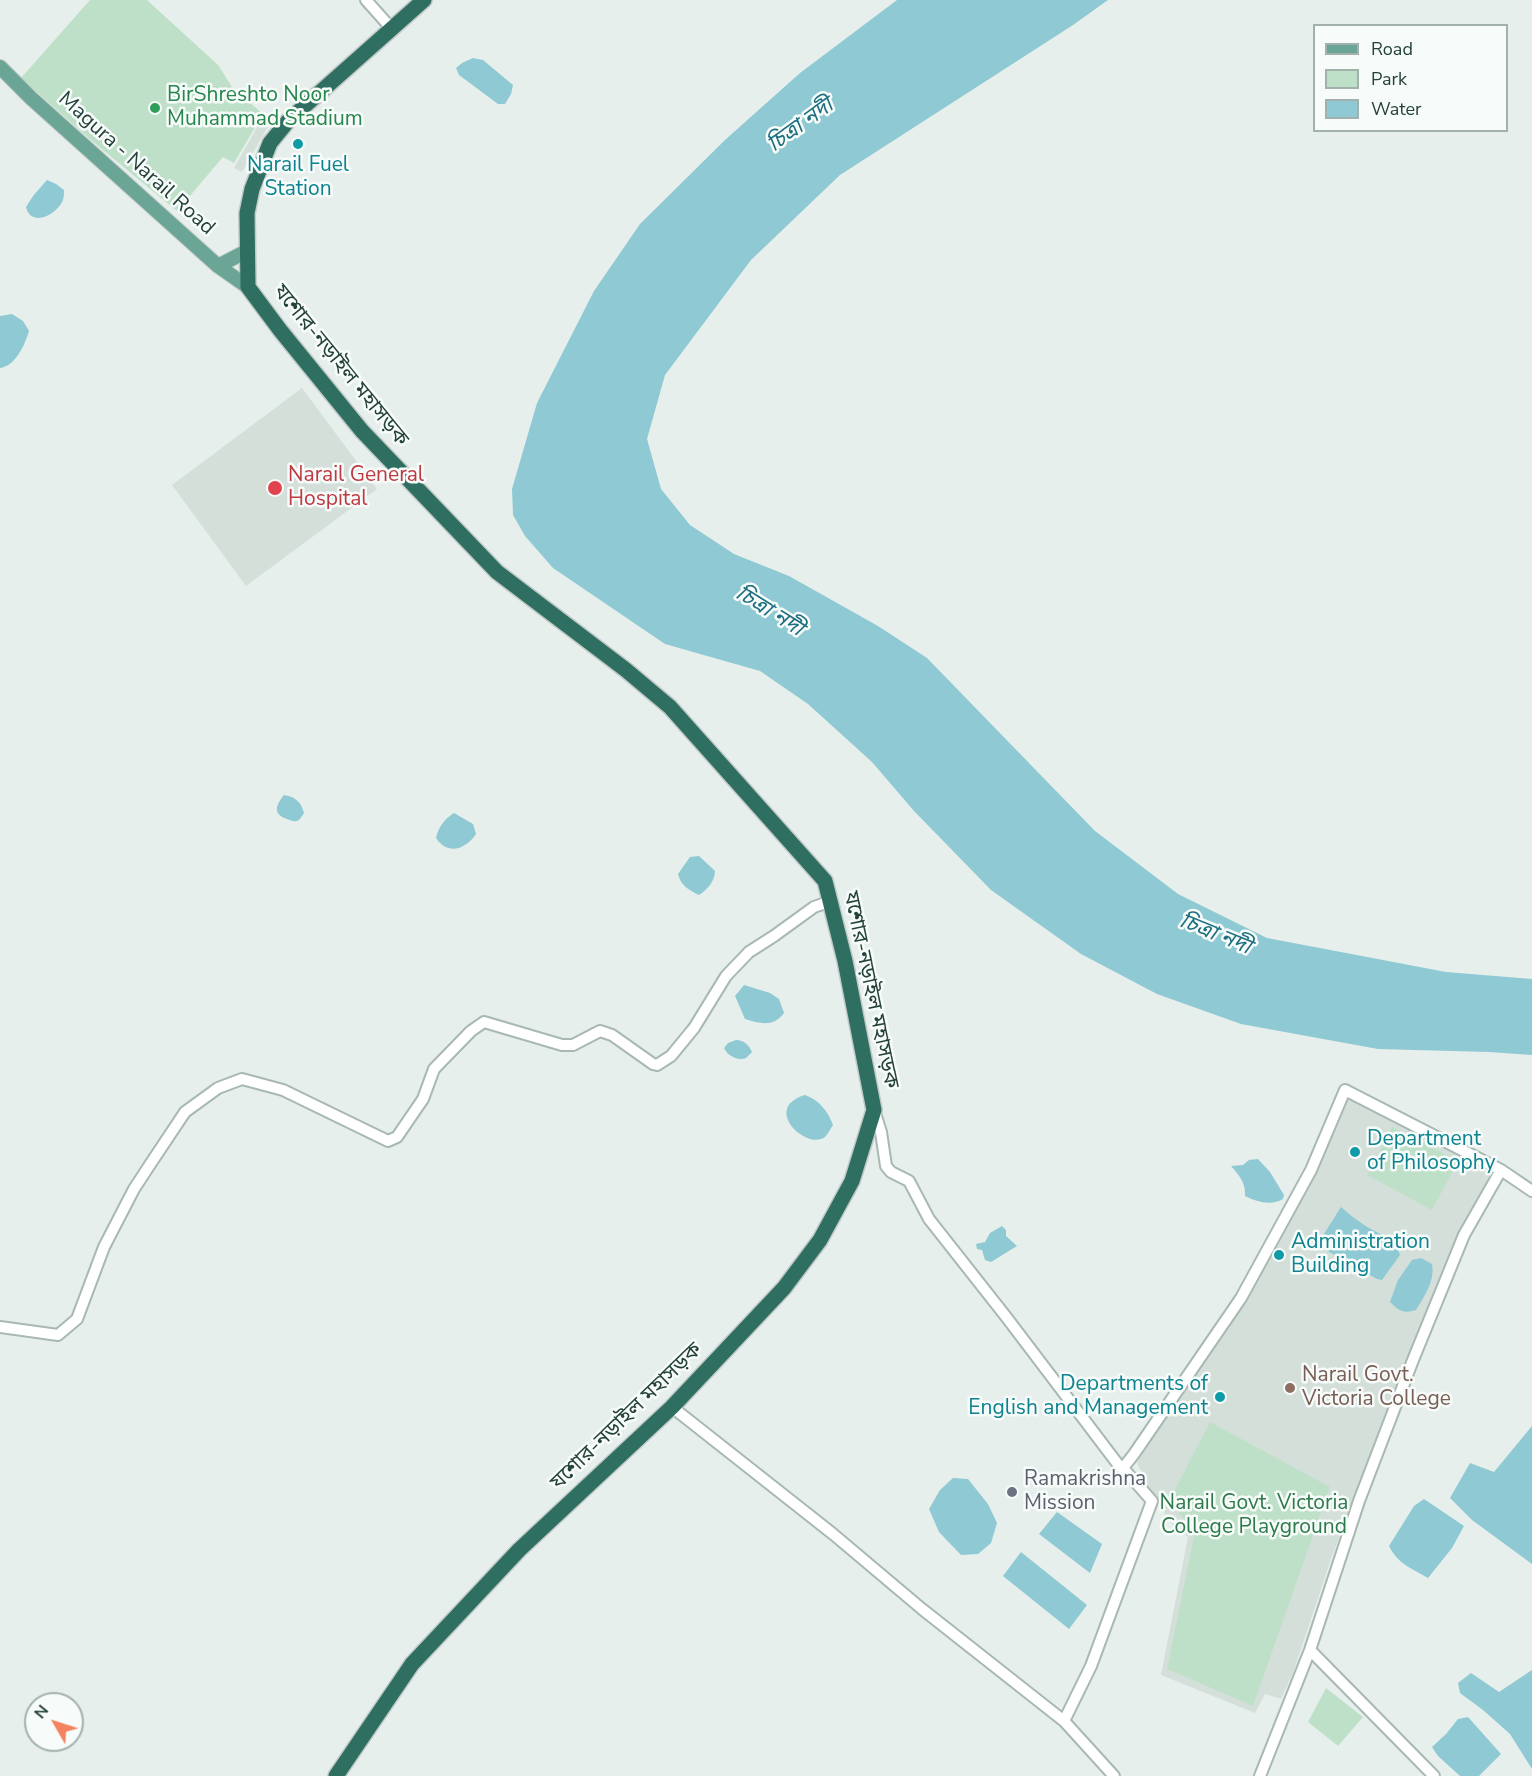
<!DOCTYPE html>
<html>
<head>
<meta charset="utf-8">
<style>
  body { margin:0 }
  #map { position:relative; width:1532px; height:1776px; overflow:hidden; background:#e6efeb; font-family:"Nunito Sans",sans-serif }
  canvas { display:block }
  .legend { position:absolute; left:1313px; top:24px; width:195px; height:108px; box-sizing:border-box; background:#f7fbf9; border:2px solid #a3b1ad; margin:0; padding:8px 10px; list-style:none; font-size:18px; color:#24423a }
  .legend li { display:flex; align-items:center; gap:12px; height:30px }
  .legend b { width:30px; border:2px solid #a3b1ad }
  .north { position:absolute; left:24px; top:1692px; width:60px; height:60px; box-sizing:border-box; background:#f7fbf9; border:2px solid #a3b1ad; border-radius:50%; rotate:309deg; font-size:16px; font-weight:700; line-height:24px; text-align:center; color:#24423a }
  .north::after { content:''; display:block; margin:auto; width:21px; height:27px; background:#f4845f; clip-path:polygon(50% 0,100% 100%,50% 72%,0 100%) }
</style>
</head>
<body>
<div id="map">
<canvas width="1532" height="1776"></canvas>
<ul class="legend">
<li><b style="height:8px;background:#6aa596"></b>Road</li>
<li><b style="height:16px;background:#bfe0c8"></b>Park</li>
<li><b style="height:16px;background:#8ec9d4"></b>Water</li>
</ul>
<div class="north">N</div>
</div>
<script>
const ctx = document.querySelector('canvas').getContext('2d');
ctx.lineJoin = 'round';
function fillPath(path, color) {
  ctx.fillStyle = color;
  ctx.fill(path, 'evenodd');
}
function trace(path, color, width, dash) {
  ctx.strokeStyle = color;
  ctx.lineWidth = width;
  ctx.lineCap = dash ? 'butt' : 'round';
  ctx.setLineDash(dash || []);
  ctx.stroke(path);
}
function drawText(font, color, halo, rows, align = 'center') {
  ctx.font = font + ' "Nunito Sans","Noto Sans Bengali",sans-serif';
  ctx.lineWidth = 5;
  ctx.setLineDash([]);
  ctx.textBaseline = 'middle';
  ctx.strokeStyle = halo;
  ctx.fillStyle = color;
  for (const [text, x, y, turn = 0] of rows) {
    ctx.save();
    ctx.translate(x, y);
    ctx.rotate((+turn || 0) * Math.PI / 180);
    ctx.textAlign = isNaN(turn) ? turn : align;
    if (halo) ctx.strokeText(text, 0, 0);
    ctx.fillText(text, 0, 0);
    ctx.restore();
  }
}
fillPath(new Path2D(`
  M265,113l8,5 -31,54 -8,-4z
  M302,388l75,101 -131,97 -74,-101z
  M1346,1095l147,75 -35,65 -12,36 -59,139 -56,149 -38,114 -12,26 -16,-5 -10,19 -94,-38 27,-138 -15,-12 -19,-27 -17,-35 88,-142z`), '#d4dfda');
fillPath(new Path2D(`
  M90,0h57l71,65 21,33 10,4 14,12 -29,49 -11,-6 -46,54 -85,-70 -71,-63z
  M1392,1127l66,34 -26,49 -65,-35z
  M1210,1422l120,65 -77,219 -86,-37 28,-137 -26,-31z
  M1326,1688l37,29 -25,29 -30,-24z`), '#bfe0c8');
fillPath(new Path2D(`
  M897,0h211l-35,25 -233,150 -89,85 -86,115 -18,64 14,50 29,36 44,29 55,22 89,50 49,32 168,173 83,63 89,44 179,34 86,7v76l-43,-3 -111,-3 -137,-25 -84,-30 -76,-40 -90,-64 -77,-79 -42,-49 -64,-58 -48,-33 -95,-27 -112,-76 -28,-32 -12,-21 -1,-26 25,-86 57,-112 46,-67 85,-84 75,-67z
  M473,58l10,2 30,25 -2,9 -6,10h-7l-39,-29 -3,-7 6,-5z
  M47,180l9,4 8,6c0,3 0,7 -1,10 -6,15 -32,28 -37,7l7,-11z
  M12,314l11,7 6,10c-4,13 -13,35 -29,37v-52z
  M284,795c12,2 17,7 20,18 -2,3 -4,7 -7,8 -4,1 -6,-1 -10,-2 -15,-5 -11,-14 -3,-24z
  M454,813l19,11 3,10c-10,15 -28,22 -40,4 2,-10 8,-19 18,-25z
  M699,856l16,15c0,10 -8,19 -16,24 -10,-5 -18,-9 -21,-21l12,-17z
  M744,985l26,8 9,6 5,14c-10,14 -24,11 -39,6l-10,-23z
  M736,1040c8,0 13,5 16,12l-6,6c-9,3 -18,-2 -22,-10l4,-5z
  M805,1095c14,5 23,16 28,30 -2,3 -5,9 -8,12 -18,14 -64,-29 -20,-42z
  M1258,1159l12,13 14,23 -1,4c-12,7 -26,3 -38,-3 1,-13 -6,-21 -14,-30l12,-1 6,-5z
  M1341,1207c18,16 31,24 53,33l6,15 -18,25 -5,-1 -60,-34z
  M1002,1226l4,4v6l11,10 -26,16 -6,-2 -3,-10 -5,-1 -1,-5 9,-2 5,-9z
  M1421,1258l11,6c3,17 -7,31 -16,46 -14,4 -16,1 -26,-8l8,-22 14,-20z
  M1532,1426v138l-60,-44 -22,-22 20,-35 24,9z
  M953,1478l15,1 20,25 9,19 -6,20 -13,11 -17,1 -22,-23 -10,-23 11,-19z
  M1424,1499l40,27 -12,22 -24,30c-17,-10 -30,-14 -39,-32l25,-40z
  M1057,1512l45,32 -12,29 -51,-39z
  M1021,1552l66,53 -18,24 -66,-53z
  M1532,1670v99l-22,-35 -27,-24 -23,-17 -2,-10 13,-10 28,19z
  M1468,1717l33,37 -22,22h-19l-22,-20 -6,-9 14,-13 12,-15z`), '#8ec9d4');
const minor = new Path2D(`
  M366,0l25,28
  M874,1110l7,22 5,34 5,6 18,9 20,38 78,99 113,149 3,1 11,-14 107,-156 70,-128 34,-80 156,80 31,21
  M0,1327l58,8 19,-16 27,-72 30,-58 17,-26 34,-51 33,-24 24,-9 41,11 105,51 9,-4 26,-38 11,-30 37,-38 13,-9 78,23h11l27,-14 12,4 41,29 4,1 14,-9 23,-28 32,-52 23,-24 25,-16 40,-29 17,-6
  M672,1407l161,127 89,75 142,112 50,55
  M1310,1650l124,126
  M1064,1721l27,-55 61,-165 -29,-33
  M1260,1776l50,-126 49,-149 54,-141 51,-125 37,-65`);
const major = new Path2D(`
  M0,67l31,31 187,168 30,21
  M218,266l29,-15`);
const highway = new Path2D(`
  M336,1776l76,-112 107,-114 153,-143 112,-119 36,-48 32,-59 22,-71 -29,-149 -20,-80 -155,-174 -44,-37 -129,-98 -135,-141 -82,-101 -32,-43 -1,-74 5,-24 18,-46 18,-22 20,-18 116,-103`);
trace(minor, '#a8b8b2', 14);
trace(major, '#c2cac8', 16);
trace(highway, '#c2cac8', 18);
trace(minor, '#fff', 10);
trace(major, '#6aa596', 14);
trace(highway, '#2f6f62', 15);
for (const [x, y, r, color] of [
  [155,108,6,"#2e9e5b"],
  [298,144,6,"#0f9aa8"],
  [275,488,8,"#e0444e"],
  [1355,1152,6,"#0f9aa8"],
  [1279,1255,6,"#0f9aa8"],
  [1290,1388,6,"#8d6e63"],
  [1220,1397,6,"#0f9aa8"],
  [1012,1492,6,"#6b7280"]
]) {
  const dot = new Path2D();
  dot.arc(x, y, r, 0, 2 * Math.PI);
  ctx.fillStyle = color;
  ctx.fill(dot);
  trace(dot, '#f7fbf9', 2);
}
drawText('21px', '#27864d', '#f7fbf9', [
  ["BirShreshto Noor",167,96],
  ["Muhammad Stadium",167,120]
], 'left');
drawText('21px', '#24423a', '#f7fbf9', [
  ["Magura - Narail Road",136,164,42],
  ["যশোর-নড়াইল মহাসড়ক",340,366,51],
  ["যশোর-নড়াইল মহাসড়ক",870,990,78],
  ["যশোর-নড়াইল মহাসড়ক",627,1417,-44]
]);
drawText('21px', '#0d838f', '#f7fbf9', [
  ["Narail Fuel",298,166,"center"],
  ["Station",298,190,"center"],
  ["Department",1367,1140],
  ["of Philosophy",1367,1164],
  ["Administration",1291,1243],
  ["Building",1291,1267],
  ["Departments of",1208,1385,"right"],
  ["English and Management",1208,1409,"right"]
], 'left');
drawText('21px', '#be3a42', '#f7fbf9', [
  ["Narail General",288,476],
  ["Hospital",288,500]
], 'left');
drawText('21px', '#785e54', '#f7fbf9', [
  ["Narail Govt.",1302,1376],
  ["Victoria College",1302,1400]
], 'left');
drawText('21px', '#5b616d', '#f7fbf9', [
  ["Ramakrishna",1024,1480],
  ["Mission",1024,1504]
], 'left');
drawText('21px', '#2d7a4b', '#f7fbf9', [
  ["Narail Govt. Victoria",1254,1504],
  ["College Playground",1254,1528]
]);
drawText('italic 22px', '#1c6f80', '#f7fbf9', [
  ["চিত্রা নদী",801,126,-36],
  ["চিত্রা নদী",769,612,32],
  ["চিত্রা নদী",1215,935,22]
]);
</script>
</body>
</html>
